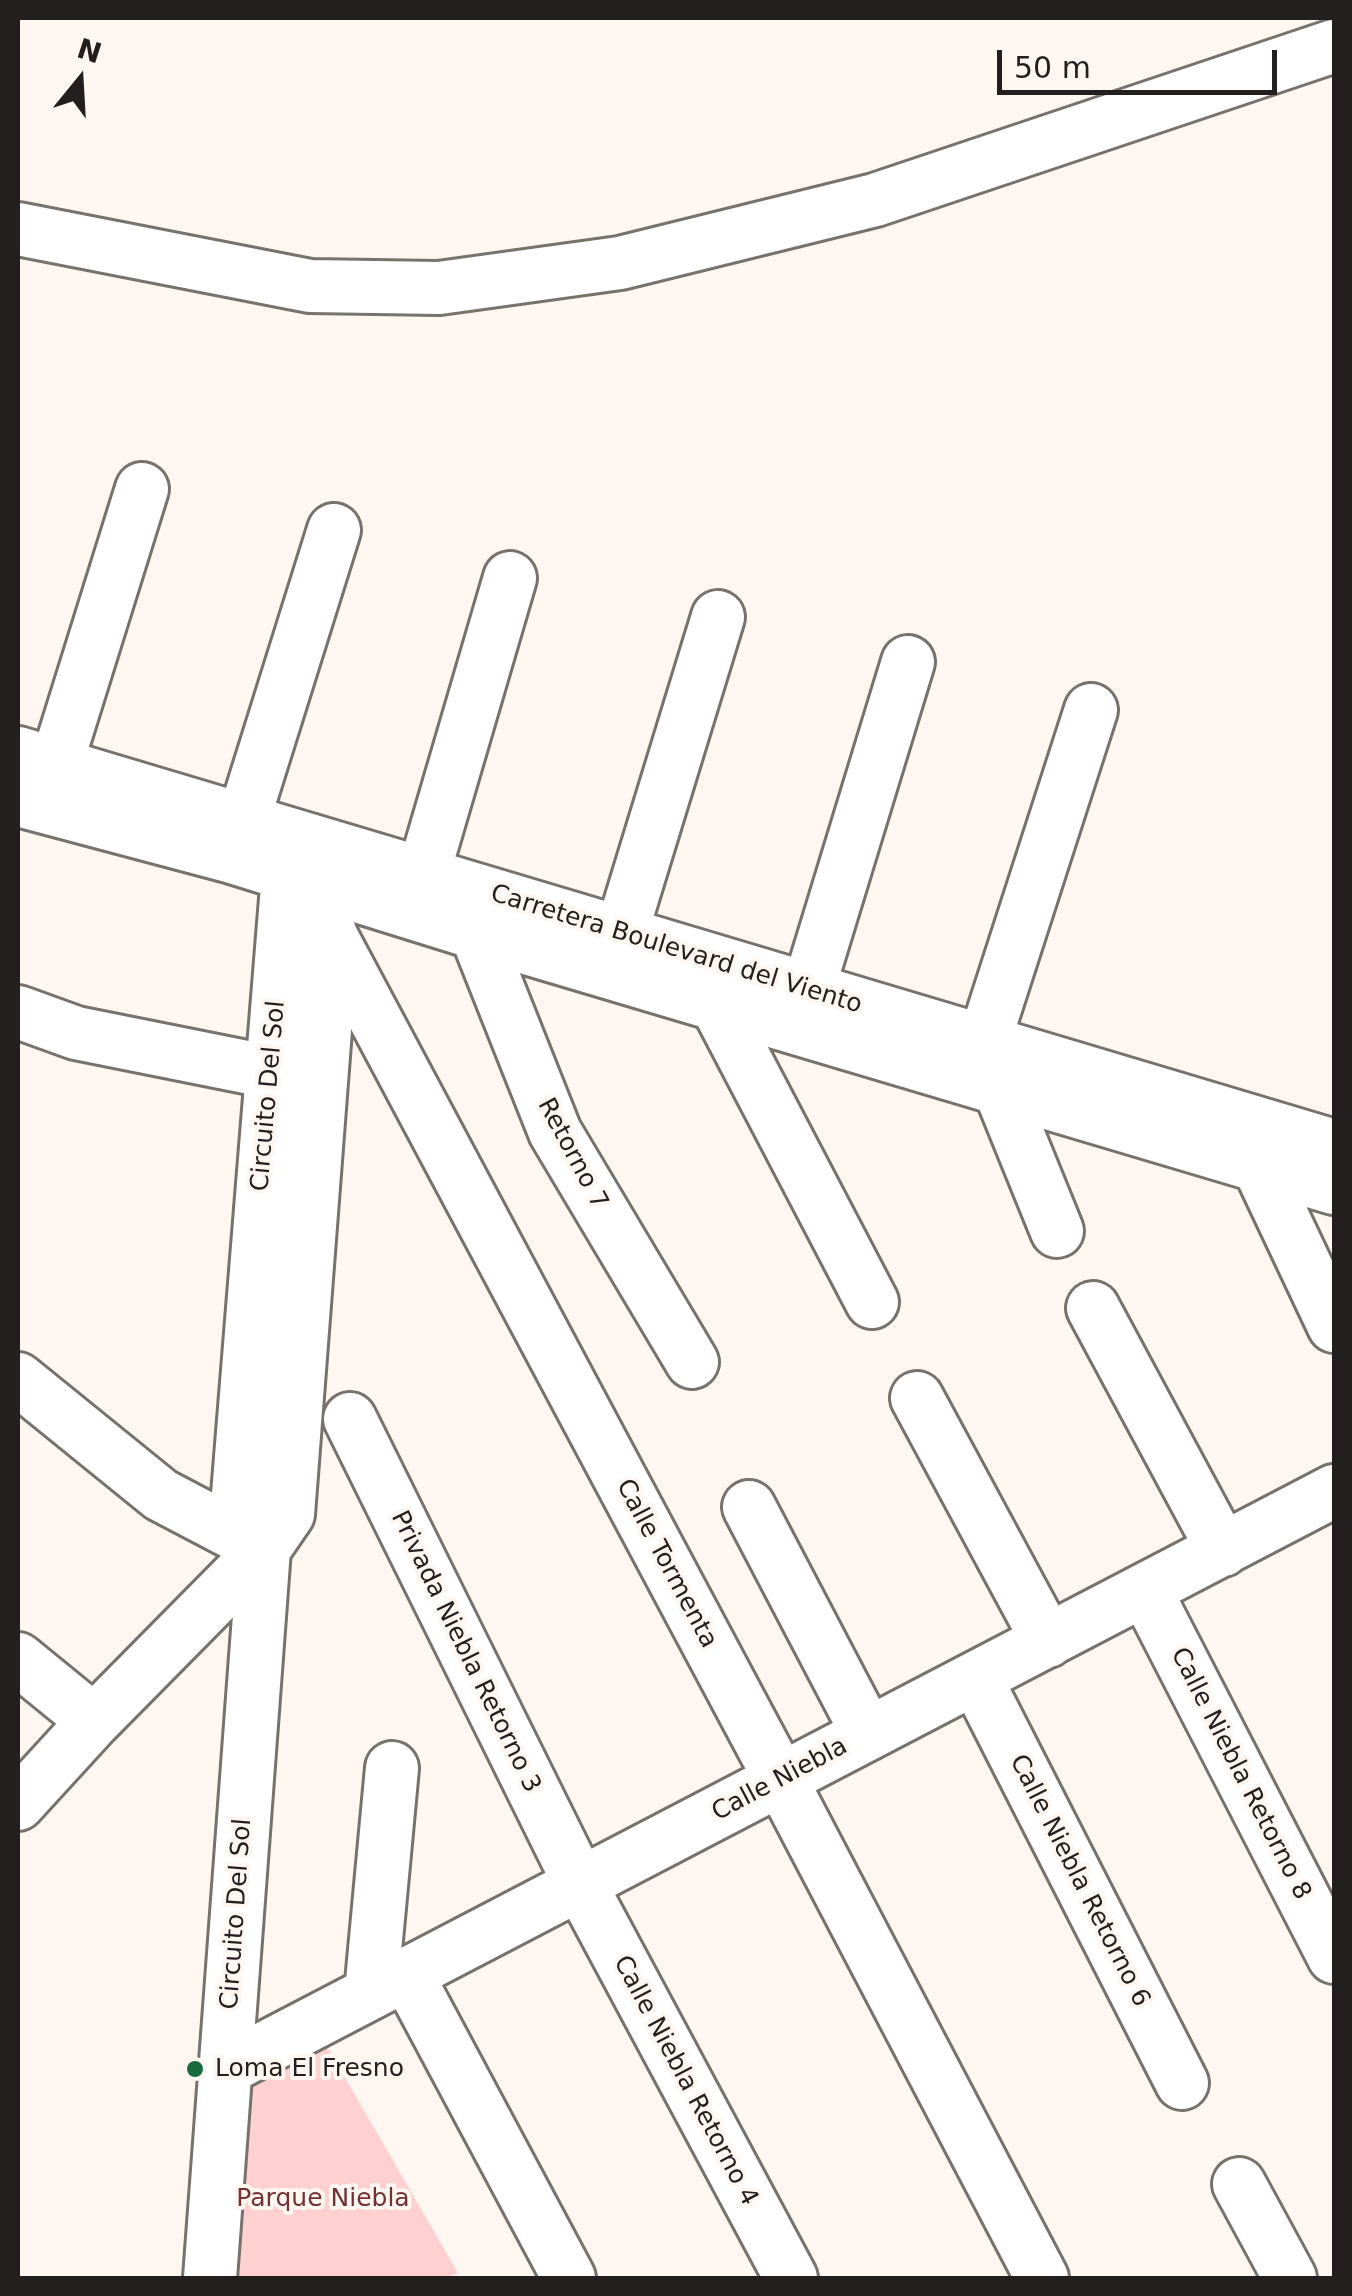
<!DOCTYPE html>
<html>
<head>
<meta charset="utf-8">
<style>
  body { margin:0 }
  #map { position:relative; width:1352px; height:2296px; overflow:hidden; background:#fef6f1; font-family:"DejaVu Sans",sans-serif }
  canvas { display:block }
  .frame { position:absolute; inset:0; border:20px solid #221f1e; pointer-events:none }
  .north { position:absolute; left:30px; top:30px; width:100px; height:100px; -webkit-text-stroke:8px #fef6f1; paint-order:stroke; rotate:18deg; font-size:28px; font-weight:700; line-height:40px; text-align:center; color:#221f1e }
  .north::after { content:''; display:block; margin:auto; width:35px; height:45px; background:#221f1e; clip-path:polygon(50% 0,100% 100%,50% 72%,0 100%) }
  .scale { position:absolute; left:997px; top:50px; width:280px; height:45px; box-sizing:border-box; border:5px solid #221f1e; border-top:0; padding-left:12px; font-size:30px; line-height:35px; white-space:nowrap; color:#221f1e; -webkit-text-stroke:8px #fef6f1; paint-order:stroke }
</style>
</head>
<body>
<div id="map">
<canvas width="1352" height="2296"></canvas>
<div class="frame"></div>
<div class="north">N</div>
<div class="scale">50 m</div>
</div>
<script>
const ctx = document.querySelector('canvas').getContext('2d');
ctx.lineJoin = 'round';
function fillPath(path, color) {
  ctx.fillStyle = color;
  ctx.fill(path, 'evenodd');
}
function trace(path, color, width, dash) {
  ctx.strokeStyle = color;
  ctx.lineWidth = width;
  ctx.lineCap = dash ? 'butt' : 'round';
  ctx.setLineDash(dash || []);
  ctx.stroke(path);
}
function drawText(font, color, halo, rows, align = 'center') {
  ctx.font = font + ' "DejaVu Sans",sans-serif';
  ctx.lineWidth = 8;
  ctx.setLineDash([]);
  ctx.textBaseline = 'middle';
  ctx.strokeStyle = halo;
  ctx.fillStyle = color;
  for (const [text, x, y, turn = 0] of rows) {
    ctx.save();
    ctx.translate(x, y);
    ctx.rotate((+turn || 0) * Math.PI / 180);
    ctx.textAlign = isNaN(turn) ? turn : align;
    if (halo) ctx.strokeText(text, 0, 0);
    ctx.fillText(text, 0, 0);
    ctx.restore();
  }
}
fillPath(new Path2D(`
  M322,2038l136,235 -12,5h-211l19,-201z`), '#fed1d0');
const minor = new Path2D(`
  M18,229l292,57 129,2 181,-25 255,-63 459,-154
  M18,753l1316,393
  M56,765l86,-276
  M18,800l214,57 244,76 858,255
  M321,845l-10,36 21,57 449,842 261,498
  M233,853l101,-323
  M423,875l87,-297
  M476,933l79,199 137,230
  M621,934l97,-317
  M808,990l100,-328
  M715,1002l157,300
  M18,1012l58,21 195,39
  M984,1042l107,-332
  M999,1088l58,143
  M1258,1165l76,161
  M1093,1308l130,242
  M18,1379l143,116 103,54
  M917,1398l131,243
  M350,1419l230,465 211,394
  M749,1507l119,227
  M264,1549l-27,-42 51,-633
  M1145,1590l189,367
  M18,1659l76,62
  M976,1679l206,404
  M18,1804l76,-83 170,-172
  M407,1975l162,303
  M371,1993l21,-225
  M225,2069l1109,-578
  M1239,2184l51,94
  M210,2278l54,-729 24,-35 44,-576`);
trace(minor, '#78726d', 58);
trace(minor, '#fff', 52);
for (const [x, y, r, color] of [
  [195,2069,10,"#156b3e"]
]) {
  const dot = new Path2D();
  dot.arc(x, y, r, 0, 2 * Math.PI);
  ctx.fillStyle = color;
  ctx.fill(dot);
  trace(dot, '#fef6f1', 4);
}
drawText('25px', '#221f1e', '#fef6f1', [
  ["Carretera Boulevard del Viento",676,950,17],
  ["Circuito Del Sol",269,1096,-85],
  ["Retorno 7",572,1154,62],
  ["Calle Tormenta",666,1564,62],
  ["Privada Niebla Retorno 3",465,1652,64],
  ["Calle Niebla Retorno 8",1240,1774,63],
  ["Calle Niebla",780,1780,-28],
  ["Calle Niebla Retorno 6",1079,1881,63],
  ["Circuito Del Sol",237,1914,-86],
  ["Calle Niebla Retorno 4",685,2081,62]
]);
drawText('25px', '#221f1e', '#fef6f1', [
  ["Loma El Fresno",215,2069]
], 'left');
drawText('25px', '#723235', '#fef6f1', [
  ["Parque Niebla",323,2199]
]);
</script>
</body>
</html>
